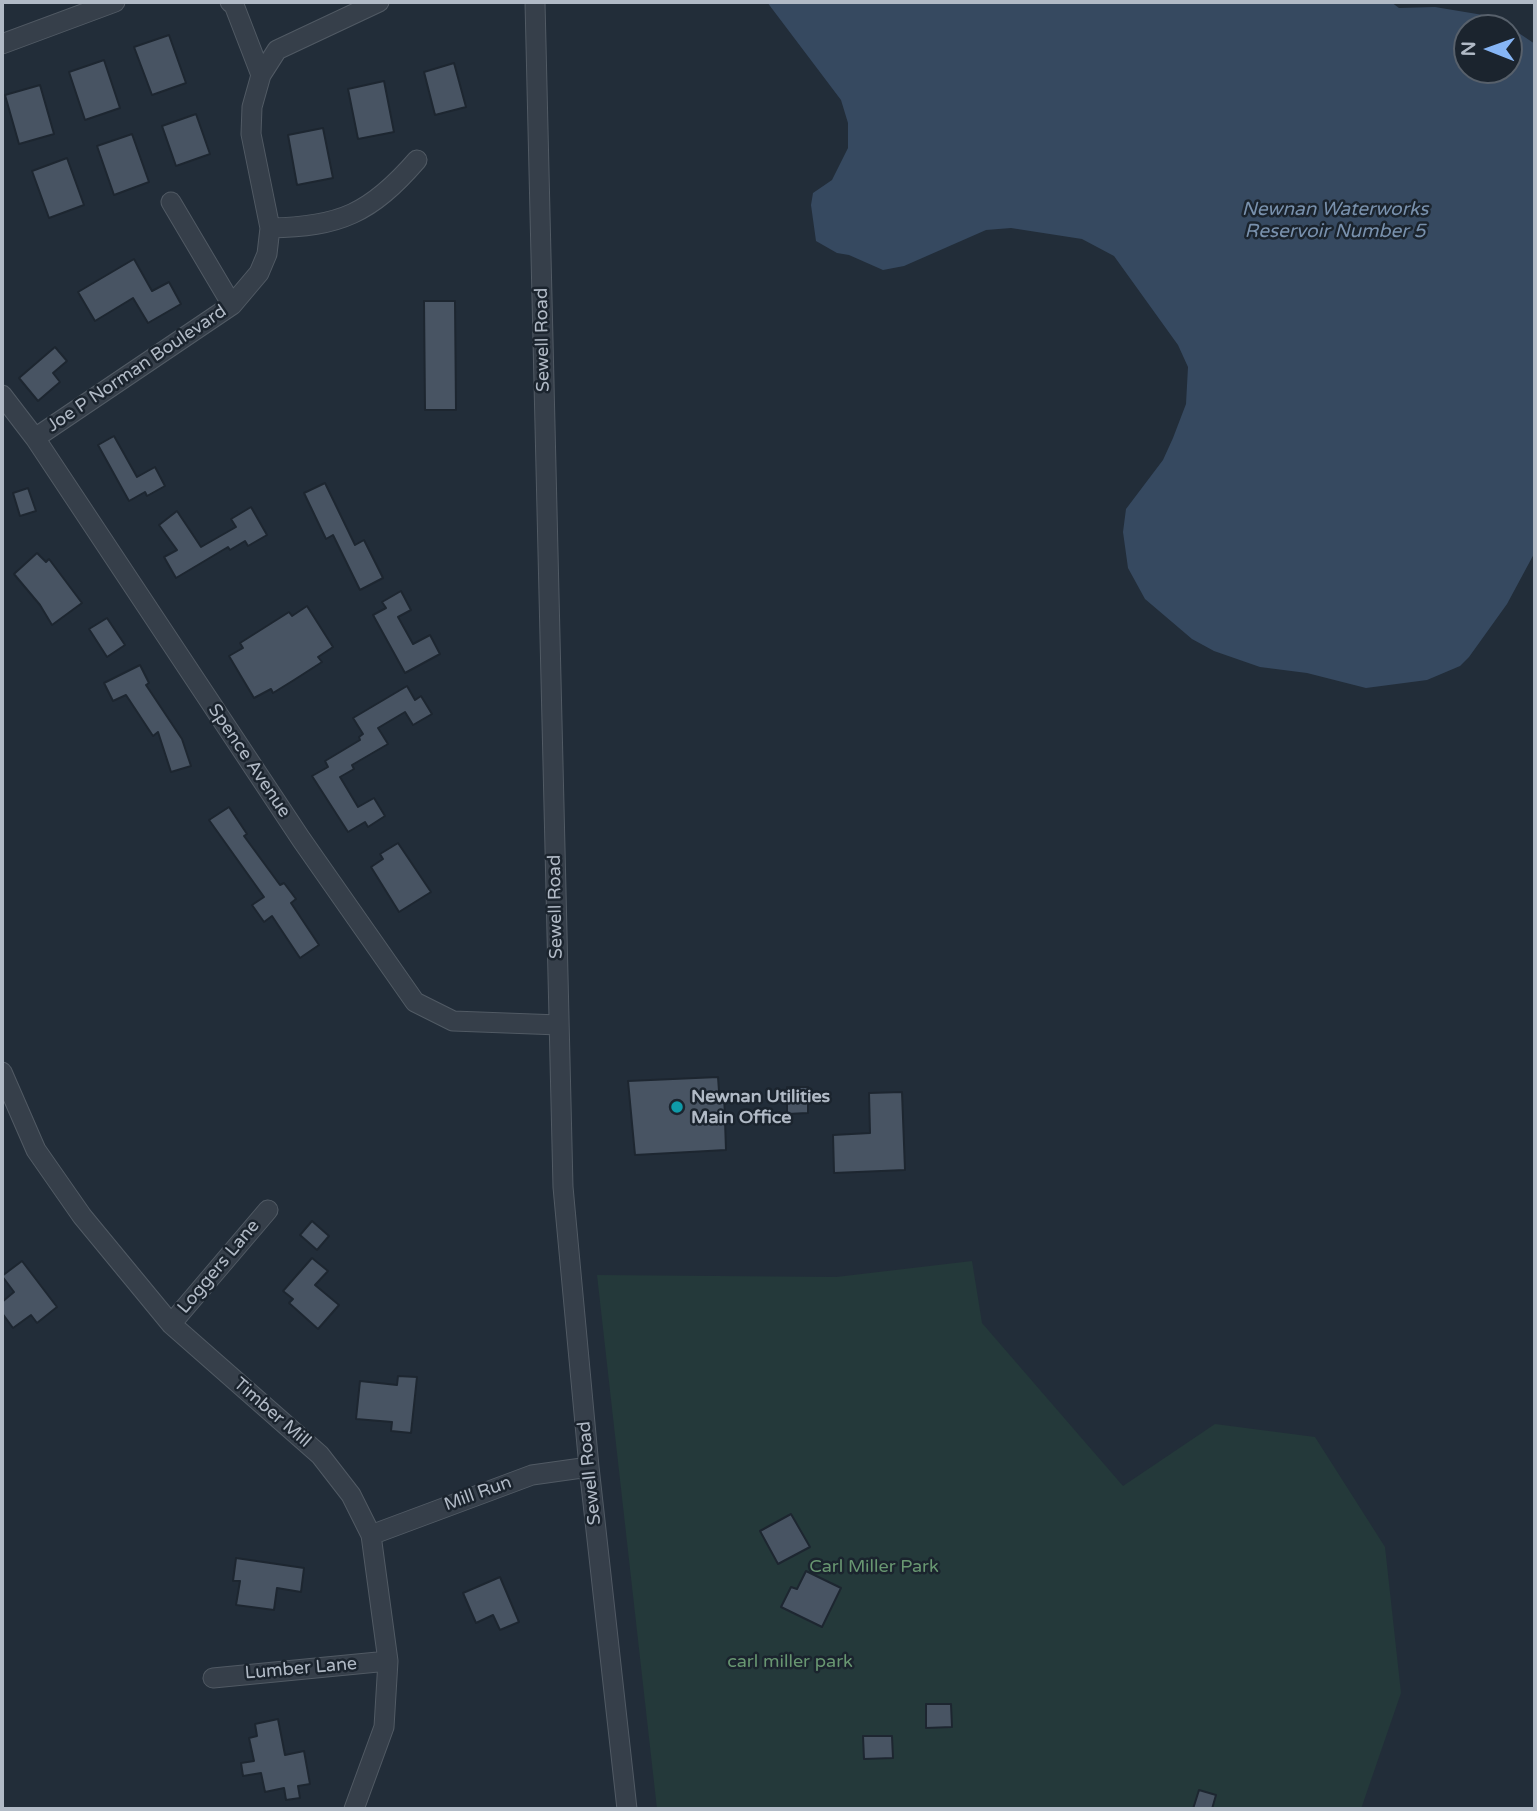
<!DOCTYPE html>
<html>
<head>
<meta charset="utf-8">
<style>
  body { margin:0 }
  #map { position:relative; width:1537px; height:1811px; overflow:hidden; background:#222d39; font-family:"Varela Round",sans-serif }
  canvas { display:block }
  .frame { position:absolute; inset:0; border:4px solid #b1bac6; pointer-events:none }
  .north { position:absolute; left:1453px; top:14px; width:70px; height:70px; box-sizing:border-box; background:#1b242e; border:2px solid #57606b; border-radius:50%; rotate:271deg; font-size:19px; font-weight:700; line-height:28px; text-align:center; color:#b1bac6 }
  .north::after { content:''; display:block; margin:auto; width:24px; height:32px; background:#86b5f5; clip-path:polygon(50% 0,100% 100%,50% 72%,0 100%) }
</style>
</head>
<body>
<div id="map">
<canvas width="1537" height="1811"></canvas>
<div class="frame"></div>
<div class="north">N</div>
</div>
<script>
const ctx = document.querySelector('canvas').getContext('2d');
ctx.lineJoin = 'round';
function fillPath(path, color) {
  ctx.fillStyle = color;
  ctx.fill(path, 'evenodd');
}
function trace(path, color, width, dash) {
  ctx.strokeStyle = color;
  ctx.lineWidth = width;
  ctx.lineCap = dash ? 'butt' : 'round';
  ctx.setLineDash(dash || []);
  ctx.stroke(path);
}
function drawText(font, color, halo, rows, align = 'center') {
  ctx.font = font + ' "Varela Round",sans-serif';
  ctx.lineWidth = 5;
  ctx.setLineDash([]);
  ctx.textBaseline = 'middle';
  ctx.strokeStyle = halo;
  ctx.fillStyle = color;
  for (const [text, x, y, turn = 0] of rows) {
    ctx.save();
    ctx.translate(x, y);
    ctx.rotate((+turn || 0) * Math.PI / 180);
    ctx.textAlign = isNaN(turn) ? turn : align;
    if (halo) ctx.strokeText(text, 0, 0);
    ctx.fillText(text, 0, 0);
    ctx.restore();
  }
}
fillPath(new Path2D(`
  M972,1261l10,62 141,163 92,-62 100,13 70,110 16,146 -40,116h-704l-60,-534 239,2z`), '#24393a');
fillPath(new Path2D(`
  M767,2h624l8,6 36,-1 60,10 40,27v508l-28,52 -38,53 -9,9 -33,14 -61,8 -59,-15 -47,-6 -46,-16 -22,-12 -47,-40 -17,-31 -5,-36 3,-23 37,-49 10,-22 13,-34 2,-37 -10,-22 -64,-89 -32,-17 -71,-11 -25,2 -82,36 -21,4 -34,-15 -12,-2 -21,-12 -5,-36 2,-12 19,-13 16,-32v-25l-7,-23zM1467,28h42v42h-42z`), '#364960');
const building = new Path2D(`
  M169,35l17,48 -34,12 -18,-48z
  M104,60l16,48 -35,12 -16,-48z
  M454,63l12,44 -31,8 -11,-43z
  M384,81l10,51 -36,7 -10,-50z
  M40,85l14,49 -35,10 -14,-49z
  M196,114l14,40 -34,12 -14,-40z
  M323,128l10,50 -36,7 -9,-50z
  M132,134l17,48 -35,13 -17,-49z
  M67,158l17,47 -35,13 -17,-47z
  M134,259l18,32 17,-9 12,22 -33,19 -15,-25 -38,23 -17,-29z
  M424,301h31l1,109h-31z
  M55,347l12,14 -14,12 7,9 -22,19 -19,-23z
  M114,436l23,41 18,-10 10,19 -18,10 -2,-4 -16,9 -31,-56z
  M325,483l30,62 9,-5 19,38 -23,12 -27,-55 -7,4 -22,-46z
  M28,488l8,23 -16,5 -7,-23z
  M251,507l16,28 -19,11 -3,-5 -15,9 -2,-3 -52,31 -12,-21 13,-7 -18,-25 18,-14 24,36 35,-20 -5,-8z
  M37,553l9,9 3,-3 33,44 -30,22 -12,-20 -26,-31z
  M401,591l10,19 -13,7 15,27 17,-9 10,19 -35,19 -32,-58 13,-7 -4,-6z
  M307,606l26,41 -15,10 4,5 -28,18 -21,13 -2,-4 -17,9 -25,-42 14,-8 -3,-5 49,-31 3,4z
  M107,618l18,27 -18,12 -18,-28z
  M140,665l9,18 -3,2 36,54 9,27 -20,6 -13,-40 -5,4 -27,-41 -13,6 -9,-18z
  M407,686l8,14 6,-4 11,18 -19,11 -8,-13 -27,16 10,16 -36,21 2,4 -14,8 18,30 16,-9 11,18 -17,11 -3,-5 -17,10 -36,-56 16,-9 -3,-6 35,-21 -1,-3 4,-3 -10,-16z
  M229,807l18,27 -3,2 36,49 4,-2 12,16 -5,4 28,42 -19,13 -28,-42 -8,6 -12,-17 12,-8 -55,-77z
  M398,843l33,49 -32,20 -28,-45 12,-8 -3,-5z
  M718,1077l1,14h5l2,59 -91,5 -7,-74z
  M787,1087h21v26l-21,1z
  M902,1092l3,78 -71,3 -1,-38 37,-2 -1,-40z
  M312,1221l17,15 -12,14 -17,-15z
  M312,1258l16,13 -13,14 24,20 -21,24 -29,-26 4,-4 -10,-8z
  M22,1261l35,46 -20,16 -6,-8 -18,13 -11,-15v-11l12,-10 -12,-16z
  M398,1376l19,1 -6,56 -20,-2 1,-9 -36,-3 4,-38 37,4z
  M791,1514l19,33 -32,17 -18,-33z
  M236,1558l68,10 -3,24 -24,-4 -3,22 -38,-5 4,-24h-7z
  M806,1571l35,17 -19,39 -41,-20 10,-20 6,2z
  M500,1577l19,45 -19,8 -7,-15 -17,8 -13,-30z
  M926,1704h25l1,23 -26,1z
  M278,1719l7,36 19,-4 6,33 -12,2 2,12 -14,2 -2,-12 -19,4 -4,-19 -18,3 -2,-13 13,-2 -5,-23 8,-2 -2,-12z
  M863,1736h29l1,22 -29,1z
  M1199,1790l17,5 -4,14h-19z`);
fillPath(building, '#485463');
trace(building, '#1d2630', 2);
const minor = new Path2D(`
  M230,2l4,3 27,70
  M535,2l28,1185 26,280 38,342
  M2,44l113,-42
  M171,202l61,103
  M270,228c70,-1 101,-15 147,-68
  M2,395l33,43 266,401 114,163 38,19 106,4
  M35,438l197,-133 27,-32 8,-19 3,-26 -19,-94 1,-27 9,-32 16,-25 102,-48
  M2,1072l34,78 46,66 89,108 149,131 31,40 20,40 17,126 -4,66 -30,82
  M171,1324l97,-114
  M371,1535l161,-60 57,-8
  M213,1678l175,-17`);
trace(minor, '#515a64', 21);
trace(minor, '#363f4a', 19);
for (const [x, y, r, color] of [
  [677,1107,7,"#0f9aa8"]
]) {
  const dot = new Path2D();
  dot.arc(x, y, r, 0, 2 * Math.PI);
  ctx.fillStyle = color;
  ctx.fill(dot);
  trace(dot, '#1b242e', 2.5);
}
drawText('18px', '#b1bac6', '#1b242e', [
  ["Sewell Road",543,340,-91],
  ["Joe P Norman Boulevard",137,369,-34],
  ["Spence Avenue",249,761,56],
  ["Sewell Road",556,907,-91],
  ["Loggers Lane",219,1267,-50],
  ["Timber Mill",272,1413,41],
  ["Sewell Road",590,1473,-96],
  ["Mill Run",478,1494,-20],
  ["Lumber Lane",301,1669,-5]
]);
drawText('bold 18px', '#b1bac6', '#1b242e', [
  ["Newnan Utilities",691,1097],
  ["Main Office",691,1118]
], 'left');
drawText('18px', '#689671', '#1b242e', [
  ["Carl Miller Park",874,1567],
  ["carl miller park",790,1662]
]);
drawText('italic 19px', '#7991ad', '#1b242e', [
  ["Newnan Waterworks",1335,210],
  ["Reservoir Number 5",1335,232]
]);
</script>
</body>
</html>
